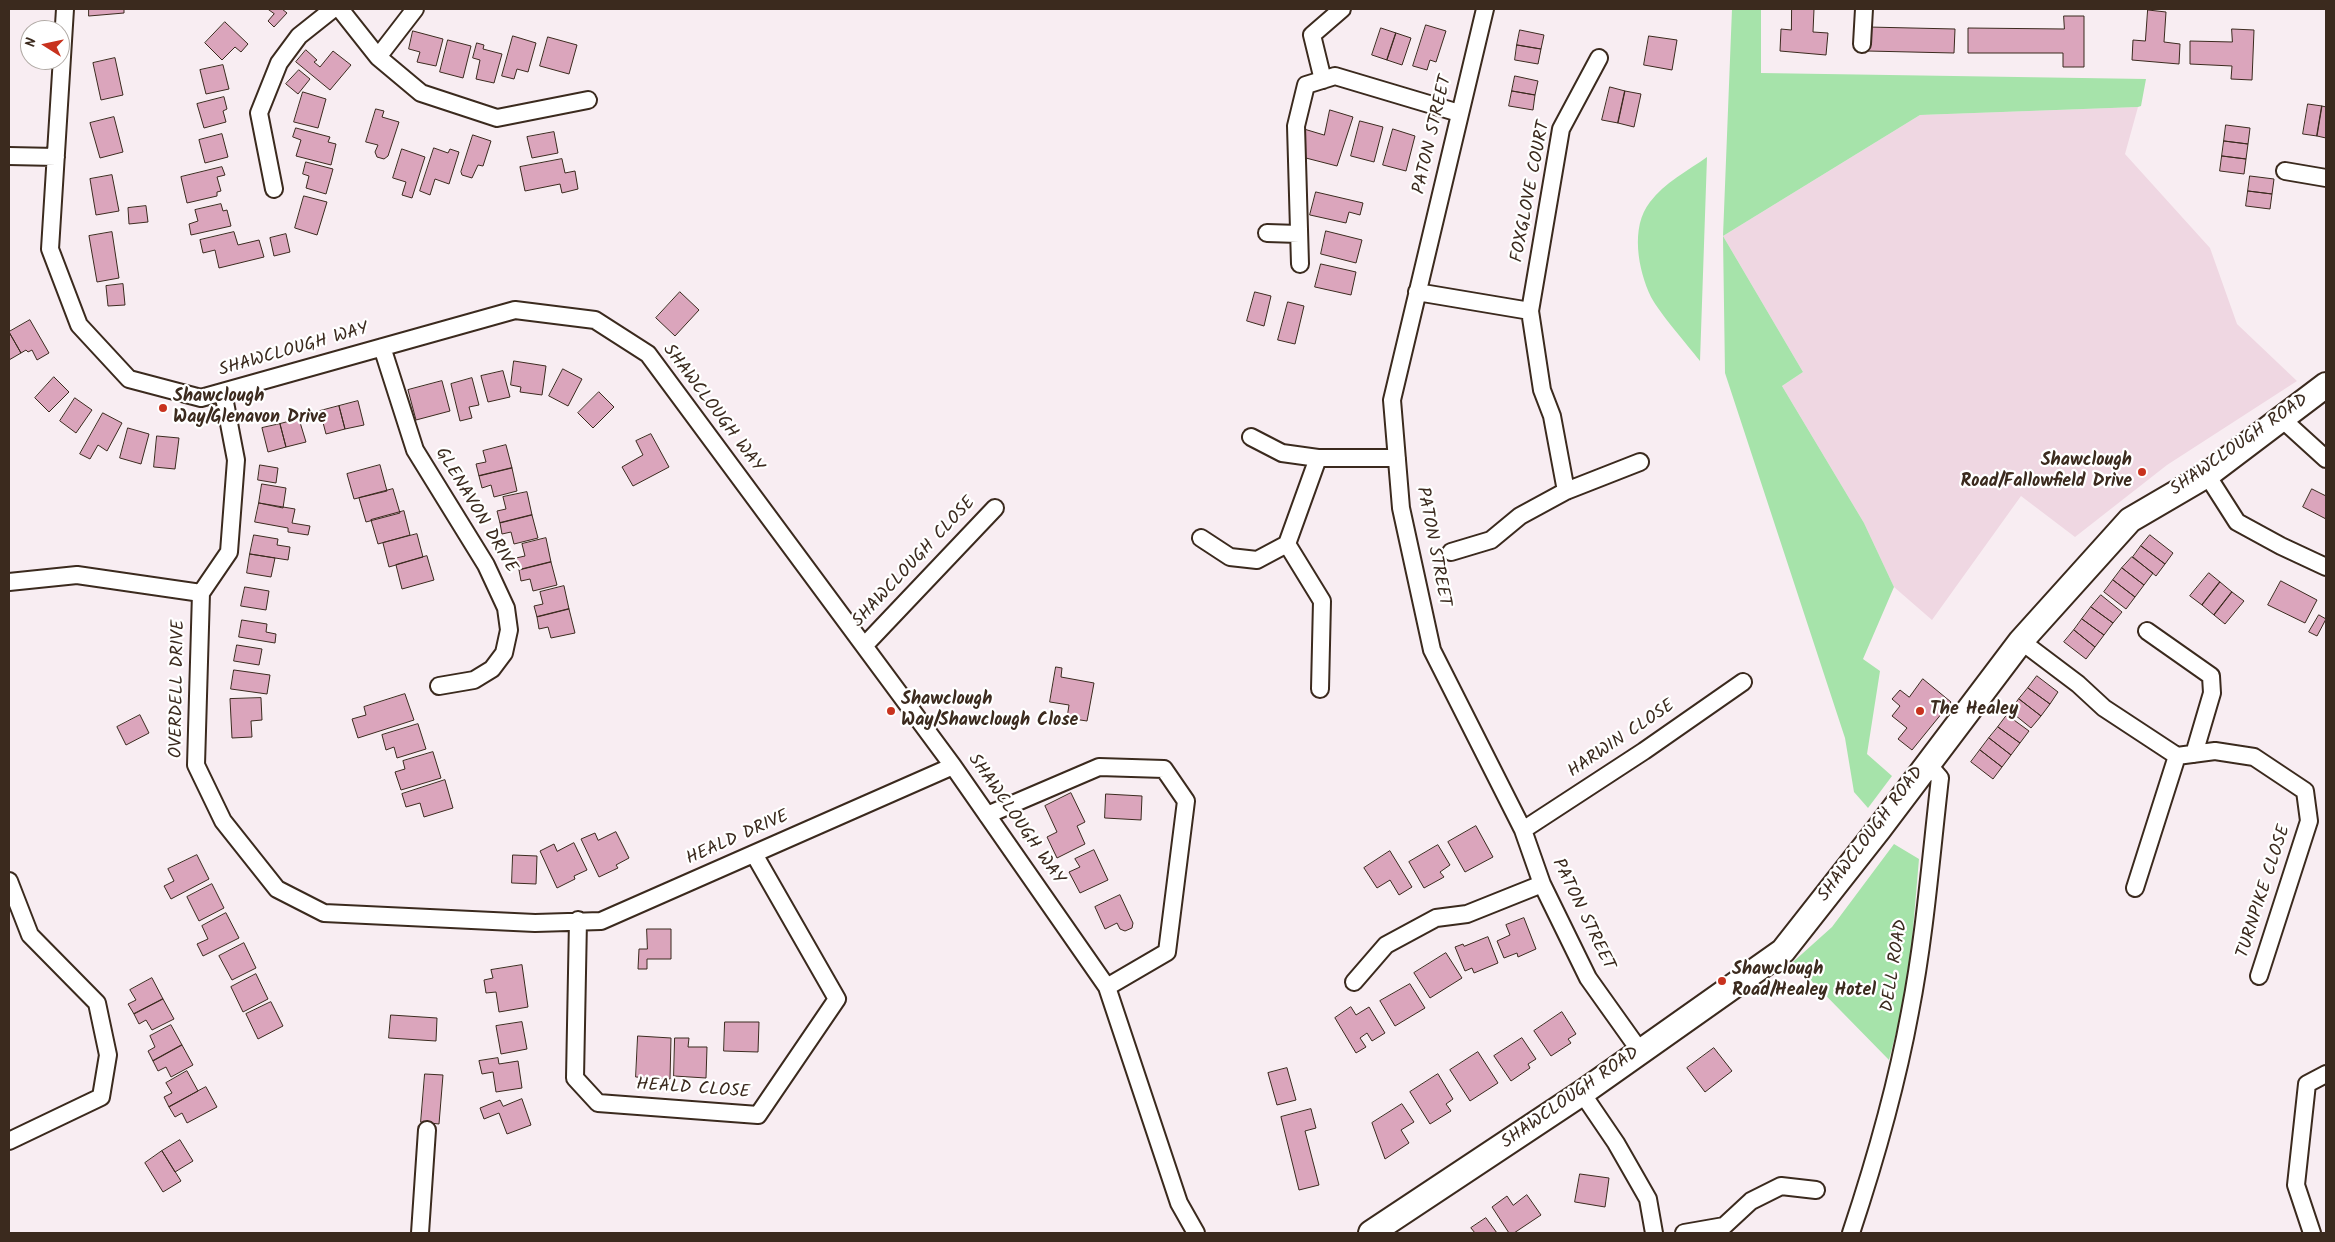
<!DOCTYPE html>
<html>
<head>
<meta charset="utf-8">
<style>
  body { margin:0 }
  #map { position:relative; width:2335px; height:1242px; overflow:hidden; background:#f8edf2; font-family:Kalam,sans-serif }
  canvas { display:block }
  .frame { position:absolute; inset:0; border:10px solid #3b2a1e; pointer-events:none }
  .north { position:absolute; left:20px; top:20px; width:50px; height:50px; box-sizing:border-box; background:#fff; border:1px solid #b1aaa5; border-radius:50%; rotate:280deg; font-size:14px; font-weight:700; line-height:20px; text-align:center; color:#3b2a1e }
  .north::after { content:''; display:block; margin:auto; width:18px; height:22px; background:#c8321e; clip-path:polygon(50% 0,100% 100%,50% 72%,0 100%) }
</style>
</head>
<body>
<div id="map">
<canvas width="2335" height="1242"></canvas>
<div class="frame"></div>
<div class="north">N</div>
</div>
<script>
const ctx = document.querySelector('canvas').getContext('2d');
ctx.lineJoin = 'round';
function fillPath(path, color) {
  ctx.fillStyle = color;
  ctx.fill(path, 'evenodd');
}
function trace(path, color, width, dash) {
  ctx.strokeStyle = color;
  ctx.lineWidth = width;
  ctx.lineCap = dash ? 'butt' : 'round';
  ctx.setLineDash(dash || []);
  ctx.stroke(path);
}
function drawText(font, color, halo, rows, align = 'center') {
  ctx.font = font + ' Kalam,sans-serif';
  ctx.lineWidth = 4.5;
  ctx.setLineDash([]);
  ctx.textBaseline = 'middle';
  ctx.strokeStyle = halo;
  ctx.fillStyle = color;
  for (const [text, x, y, turn = 0] of rows) {
    ctx.save();
    ctx.translate(x, y);
    ctx.rotate((+turn || 0) * Math.PI / 180);
    ctx.textAlign = isNaN(turn) ? turn : align;
    if (halo) ctx.strokeText(text, 0, 0);
    ctx.fillText(text, 0, 0);
    ctx.restore();
  }
}
fillPath(new Path2D(`
  M2138,107l-13,47 85,94 27,76 60,57 -130,84 -92,72 -54,-41 -89,124 -38,-33 -30,-64 -82,-137 21,-14 -80,-136 197,-121z`), '#efd7e2');
fillPath(new Path2D(`
  M1732,9h29v64l385,6 -5,27 -3,1 -218,8 -197,121 80,136 -21,14 82,137 30,64 -31,72 17,12 -13,83 25,22 -24,32 -14,-16 -9,-54 -120,-365 -2,-137z
  M1707,157l-7,204c-14,-18 -39,-46 -49,-64 -13,-27 -21,-70 -1,-95 14,-19 39,-32 57,-45z
  M1894,844l25,15 -8,93 -8,54 -14,54 -96,-98 39,-35z`), '#a6e3aa');
const building = new Path2D(`
  M89,9h35v4l-35,3z
  M268,9h14l5,4 -13,14 -6,-6 6,-7z
  M1792,9h22l-1,23 15,1 -2,22 -46,-4 1,-22 10,1z
  M2148,10l18,2 -2,30 16,2 -1,20 -47,-4 1,-20 12,1z
  M2064,16h20v51h-21v-14h-95v-25l96,1z
  M225,22l23,22 -7,8 -6,-5 -13,13 -17,-17z
  M1426,25l20,6 -10,31 -6,-2 -3,10 -14,-4z
  M1868,27l87,2 -1,24 -87,-2z
  M1381,28l15,5 -9,27 -15,-5z
  M2232,29l22,1 -2,50 -21,-1 1,-13 -42,-2v-23l42,1z
  M1520,30l24,5 -3,14 -24,-4z
  M413,31l30,8 -7,27 -19,-4 3,-10 -11,-3z
  M1396,33l15,5 -9,27 -15,-5z
  M513,36l23,7 -8,29 -11,-3 -3,10 -12,-3z
  M1649,36l28,4 -5,30 -28,-5z
  M548,37l29,8 -8,29 -29,-8z
  M448,40l23,6 -8,32 -23,-6z
  M477,43l7,2 -1,4 19,5 -8,29 -18,-4 4,-19 -7,-2z
  M1517,45l24,4 -3,15 -23,-4z
  M306,50l11,10 -3,2 6,5 13,-16 18,14 -21,25 -34,-28z
  M115,58l8,37 -22,5 -8,-37z
  M223,65l6,24 -23,5 -6,-24z
  M299,70l11,9 -12,15 -12,-10z
  M1515,76l23,5 -3,14 -23,-4z
  M1610,87l15,4 -7,32 -16,-3z
  M1512,91l23,4 -2,15 -24,-4z
  M1625,91l16,3 -7,33 -16,-4z
  M303,92l23,7 -8,29 -24,-6z
  M224,97l3,12 -4,2 3,11 -22,6 -7,-24z
  M2308,104l14,2 -5,30 -14,-2z
  M2322,106l4,1v31l-9,-2z
  M376,109l8,2 -2,6 17,5 -11,34 -4,3 -7,-2 -2,-5 3,-7 -12,-3z
  M1330,110l23,7 -16,49 -35,-9 2,-28 20,6z
  M114,117l9,35 -23,6 -10,-35z
  M1360,121l23,6 -9,35 -23,-6z
  M2226,125l24,3 -2,16 -24,-3z
  M296,128l34,9 -2,5 8,2 -5,21 -35,-9 5,-16 -8,-3z
  M1393,129l22,7 -9,35 -23,-6z
  M554,132l4,21 -26,5 -5,-21z
  M222,134l6,23 -23,6 -6,-23z
  M473,135l18,6 -8,25 -5,-1 -6,13 -10,-3 -1,-3z
  M2224,141l24,3 -2,15 -24,-3z
  M434,148l14,5 2,-4 9,3 -10,32 -14,-5 -5,16 -10,-4z
  M402,149l23,8 -13,41 -10,-3 4,-13 -13,-4z
  M2222,156l24,3 -2,15 -24,-3z
  M562,159l3,14 10,-2 3,18 -16,4 -2,-9 -35,7 -5,-24z
  M306,162l27,7 -7,25 -20,-6 3,-12 -6,-2z
  M222,167l3,8 -8,2 4,14 -4,1v4l-30,7 -6,-26z
  M112,175l7,36 -23,4 -6,-36z
  M2250,176l24,3 -2,15 -24,-3z
  M2248,191l24,3 -2,15 -24,-3z
  M1316,192l47,11 -3,12 -11,-3 -3,11 -36,-8z
  M304,196l23,6 -10,33 -22,-7z
  M221,204l2,7 4,-1 4,16 -40,9 -2,-11 9,-3 -3,-11z
  M146,206l2,16 -19,2 -1,-16z
  M1326,231l36,9 -6,23 -35,-9z
  M112,232l7,46 -22,4 -8,-46z
  M234,232l4,13 21,-5 5,17 -45,11 -4,-18 -12,3 -3,-13z
  M286,234l4,18 -16,4 -4,-18z
  M1321,264l35,8 -5,23 -36,-8z
  M123,284l2,21 -17,1 -2,-20z
  M680,292l19,18 -24,26 -19,-18z
  M1255,292l16,4 -7,30 -17,-5z
  M1288,302l16,4 -9,38 -17,-4z
  M30,320l19,33 -12,7 -5,-10 -4,2 -2,-2 -5,3 -12,-21z
  M9,332l12,21 -12,7z
  M514,361l32,5 -4,29 -22,-3 1,-5 -10,-2z
  M563,369l19,10 -14,27 -19,-10z
  M503,371l7,26 -22,5 -7,-26z
  M54,377l15,15 -20,20 -14,-14z
  M472,378l7,27 -10,2 3,11 -12,3 -9,-37z
  M442,381l8,30 -34,9 -8,-30z
  M599,392l15,15 -21,21 -15,-15z
  M75,398l17,12 -16,23 -16,-12z
  M358,401l6,24 -19,4 -6,-23z
  M339,406l6,23 -19,5 -6,-23z
  M103,413l19,10 -15,28 -9,-6 -8,14 -10,-5z
  M299,419l7,23 -20,5 -6,-23z
  M280,424l6,23 -18,5 -6,-24z
  M128,428l21,6 -8,30 -21,-6z
  M651,434l18,33 -36,19 -11,-19 21,-12 -7,-14z
  M157,436l22,2 -4,31 -21,-2z
  M506,445l6,23 -33,8 -3,-12 10,-2 -3,-11z
  M260,465l18,3 -2,15 -18,-3z
  M380,465l7,26 -33,8 -7,-25z
  M512,468l5,23 -23,6 -3,-12 -9,3 -3,-12z
  M262,484l24,4 -3,20 -24,-5z
  M393,489l7,24 -34,9 -7,-24z
  M2312,489l14,7v23l-23,-12z
  M527,492l5,23 -32,8 -3,-12 9,-2 -3,-12z
  M259,503l36,6 -3,14 18,3 -2,9 -20,-3v-4l-33,-6z
  M404,511l6,24 -32,9 -7,-24z
  M532,515l6,23 -24,6 -3,-12 -9,2 -2,-11z
  M417,534l6,23 -34,10 -6,-24z
  M254,535l24,4 -1,6 13,2 -2,13 -38,-6z
  M2150,535l23,18 -8,11 -24,-18z
  M546,538l5,24 -32,8 -3,-12 9,-2 -3,-12z
  M2141,546l24,18 -9,12 -23,-19z
  M250,554l25,4 -4,19 -24,-4z
  M427,556l7,24 -32,9 -6,-24z
  M2132,557l21,16 -9,12 -22,-17z
  M551,562l6,23 -24,6 -3,-12 -9,2 -2,-11z
  M2122,568l22,17 -9,12 -22,-17z
  M2209,573l11,9 -18,23 -12,-9z
  M2113,580l22,17 -9,12 -22,-17z
  M2281,581l36,19 -12,23 -37,-18z
  M2220,582l12,10 -18,23 -12,-10z
  M564,586l5,23 -32,8 -3,-11 9,-2 -3,-12z
  M245,587l24,4 -3,19 -25,-4z
  M2232,592l12,9 -19,23 -11,-9z
  M2101,595l21,17 -9,11 -22,-16z
  M2091,607l22,16 -9,12 -22,-16z
  M569,609l6,24 -24,5 -3,-11 -9,2 -2,-12z
  M2319,615l7,4 -9,17 -8,-4z
  M2082,619l22,16 -9,12 -21,-17z
  M242,620l25,4 -1,8 10,2 -1,9 -36,-6z
  M2074,630l21,17 -9,12 -22,-17z
  M237,645l25,4 -3,16 -25,-4z
  M1056,667l6,1 -1,9 33,6 -7,38 -20,-3 2,-13 -19,-3z
  M234,670l36,5 -3,19 -36,-5z
  M2037,676l21,16 -8,12 -22,-16z
  M1923,679l28,23 -39,48 -14,-11 9,-11 -15,-12 8,-10 -8,-7 8,-9 9,7z
  M2028,688l22,16 -9,12 -22,-17z
  M405,694l9,26 -56,18 -6,-19 14,-4 -2,-8z
  M261,698l1,22 -11,1 1,16 -20,1 -2,-39z
  M2019,699l22,17 -10,12 -21,-17z
  M140,715l9,18 -23,12 -9,-18z
  M2007,715l22,16 -9,12 -22,-16z
  M418,724l8,25 -29,9 -3,-11 -8,3 -4,-15z
  M1998,727l22,16 -9,12 -22,-17z
  M1989,738l22,17 -9,12 -22,-17z
  M1980,750l22,17 -9,12 -22,-17z
  M433,752l8,26 -40,12 -6,-18 10,-3 -2,-8z
  M445,780l8,28 -29,9 -4,-14 -14,4 -4,-13z
  M1071,793l14,29 -8,4 8,18 -28,14 -10,-21 10,-5 -12,-26z
  M1106,794l36,2 -1,24 -36,-2z
  M1476,826l17,31 -28,15 -17,-30z
  M616,832l13,26 -13,7 2,3 -19,9 -18,-38 14,-6 3,7z
  M574,843l13,27 -13,6 1,3 -18,9 -17,-37 14,-7 3,7z
  M1438,845l12,20 -10,7 4,5 -20,11 -15,-26z
  M1094,850l14,30 -28,13 -11,-21 11,-5 -5,-8z
  M1390,851l22,36 -13,8 -9,-15 -13,8 -13,-20z
  M197,855l12,24 -38,20 -7,-13 10,-5 -6,-12z
  M513,855l24,1 -1,28 -24,-1z
  M212,884l12,24 -25,13 -12,-24z
  M1120,895l13,28 -1,5 -7,3 -5,-2 -3,-6 -12,6 -10,-22z
  M226,913l13,25 -36,18 -6,-12 11,-5 -6,-13z
  M1524,918l12,31 -18,8 -1,-4 -13,5 -7,-17 13,-6 -4,-10z
  M647,929h24v30h-24v10h-9l1,-20h8z
  M1488,937l10,26 -24,10 -2,-5 -7,3 -10,-24 8,-3 1,2z
  M244,943l12,25 -24,12 -13,-24z
  M1446,953l16,25 -32,20 -16,-25z
  M522,965l6,42 -29,5 -3,-20 -10,1 -2,-13 9,-2 -2,-8z
  M256,974l12,25 -25,13 -12,-25z
  M152,978l11,21 -29,15 -6,-10 8,-4 -6,-10z
  M1410,984l15,24 -30,18 -15,-25z
  M163,999l11,20 -22,11 -6,-10 -7,4 -5,-10z
  M271,1002l12,24 -25,13 -12,-25z
  M1351,1007l5,8 13,-8 16,26 -13,8 -5,-8 -7,5 6,9 -10,6 -21,-35z
  M1562,1012l14,22 -8,5 3,4 -20,13 -17,-25z
  M391,1015l46,3 -1,23 -47,-3z
  M522,1022l5,27 -26,5 -5,-28z
  M725,1022h34l-1,30 -34,-1z
  M171,1025l11,20 -29,16 -5,-10 7,-4 -5,-11z
  M638,1036l33,2 -1,41 -34,-2z
  M675,1038h14l-1,9h19l-1,31 -32,-2z
  M1522,1038l14,21 -8,5 2,4 -19,13 -17,-25z
  M182,1045l11,20 -22,12 -5,-10 -8,4 -5,-10z
  M1714,1048l18,23 -27,21 -18,-24z
  M1478,1052l20,31 -28,18 -20,-31z
  M498,1058l1,6 19,-3 4,27 -26,4 -3,-20 -11,2 -3,-13z
  M1287,1068l9,32 -19,5 -9,-32z
  M187,1071l11,20 -29,16 -5,-10 8,-4 -6,-10z
  M425,1074l18,1 -4,49 -18,-2z
  M1438,1074l15,25 -7,5 5,7 -21,13 -20,-32z
  M206,1087l11,20 -30,16 -5,-10 -7,4 -6,-10z
  M522,1099l9,26 -24,9 -8,-21 -15,6 -4,-11 20,-8 3,6z
  M1402,1104l12,18 -13,8 8,13 -24,16 -13,-36z
  M1311,1109l5,19 -11,3 14,54 -20,5 -18,-73z
  M180,1140l13,21 -18,11 -13,-21z
  M162,1151l19,30 -18,11 -18,-29z
  M1580,1174l29,4 -4,29 -30,-5z
  M1527,1195l14,20 -27,18h-5l-17,-26 15,-11 6,9z
  M1486,1218l11,15h-22l-4,-5z`);
fillPath(building, '#dba5bc');
trace(building, '#3b2a1e', 1);
const minor = new Path2D(`
  M65,9l-15,240 29,76 50,54 72,19 314,-88 80,10 53,34 305,412 154,221 72,216 17,30
  M340,9l38,48 43,36 76,25 91,-18
  M1485,9l-93,391 9,108 31,142 91,180 19,54 46,94 52,73
  M1862,44l2,-35
  M378,57l37,-48
  M1323,80l-11,-45 30,-26
  M9,156l47,1
  M2285,171l41,7
  M274,189l-15,-76 20,-50 20,-27 34,-27
  M1267,233l32,1
  M1300,264l-4,-138 10,-41 29,-9 124,37
  M1417,292l113,19
  M382,347l33,103 71,115 20,43 3,22 -5,23 -12,16 -18,11 -35,6
  M223,392l13,68 -7,92 -28,41 -5,172 27,56 54,68 47,24 211,10 66,-2 352,-155
  M2282,419l44,40
  M1251,437l31,16 36,5
  M2207,475l30,47 44,24 45,21
  M1566,491l-14,-75 -10,-26 -12,-79 31,-182 38,-71
  M1201,538l29,19 27,3 30,-16
  M1451,552l40,-12 29,-24 46,-25 74,-29
  M9,582l68,-7 124,18
  M2147,631l64,45 1,17 -18,61
  M2021,641l57,43 26,24 73,48 38,-5 39,6 51,34 4,30 -50,155
  M864,646l131,-138
  M1320,689l2,-88 -35,-57 31,-86h79
  M987,815l112,-48 65,2 22,32 -19,151 -60,35
  M1523,830l121,-79 99,-69
  M9,881l21,54 67,68 11,52 -7,42 -92,44
  M2135,888l42,-132
  M578,920l-3,158 23,25 160,12 79,-116 -83,-145
  M1354,982l32,-37 50,-27 31,-4 75,-30
  M1582,1093l34,50 32,56 6,34
  M420,1233l7,-103
  M1684,1233l40,-7 27,-25 30,-15 35,4
  M1851,1233c24,-72 45,-145 59,-221 15,-77 21,-156 30,-234l-13,-15
  M2312,1233l-16,-48 11,-101 19,-10`);
const secondary = new Path2D(`
  M1371,1233l211,-140 201,-142 96,-122 142,-188 109,-121 77,-45 119,-90`);
trace(minor, '#3b2a1e', 20);
trace(secondary, '#3b2a1e', 28);
trace(minor, '#fff', 16);
trace(secondary, '#fff', 24);
for (const [x, y, r, color] of [
  [163,408,5,"#c8321e"],
  [2142,472,5,"#c8321e"],
  [891,711,5,"#c8321e"],
  [1920,711,5,"#c8321e"],
  [1722,981,5,"#c8321e"]
]) {
  const dot = new Path2D();
  dot.arc(x, y, r, 0, 2 * Math.PI);
  ctx.fillStyle = color;
  ctx.fill(dot);
  trace(dot, '#fff', 2);
}
drawText('18px', '#3b2a1e', '#fff', [
  ["PATON STREET",1434,135,-77],
  ["FOXGLOVE COURT",1532,192,-79],
  ["SHAWCLOUGH WAY",294,351,-16],
  ["SHAWCLOUGH WAY",712,409,53],
  ["SHAWCLOUGH ROAD",2240,446,-35],
  ["GLENAVON DRIVE",475,511,59],
  ["PATON STREET",1432,547,79],
  ["SHAWCLOUGH CLOSE",915,563,-47],
  ["OVERDELL DRIVE",179,689,-89],
  ["HARWIN CLOSE",1622,740,-34],
  ["SHAWCLOUGH WAY",1015,820,55],
  ["SHAWCLOUGH ROAD",1872,835,-53],
  ["HEALD DRIVE",738,839,-24],
  ["TURNPIKE CLOSE",2265,892,-72],
  ["PATON STREET",1582,915,64],
  ["DELL ROAD",1896,966,-81],
  ["HEALD CLOSE",693,1090,4],
  ["SHAWCLOUGH ROAD",1571,1099,-35]
]);
drawText('bold 18px', '#3b2a1e', '#fff', [
  ["Shawclough",173,398],
  ["Way/Glenavon Drive",173,419],
  ["Shawclough",2132,462,"right"],
  ["Road/Fallowfield Drive",2132,483,"right"],
  ["Shawclough",901,701],
  ["Way/Shawclough Close",901,722],
  ["The Healey",1930,711],
  ["Shawclough",1732,971],
  ["Road/Healey Hotel",1732,992]
], 'left');
</script>
</body>
</html>
